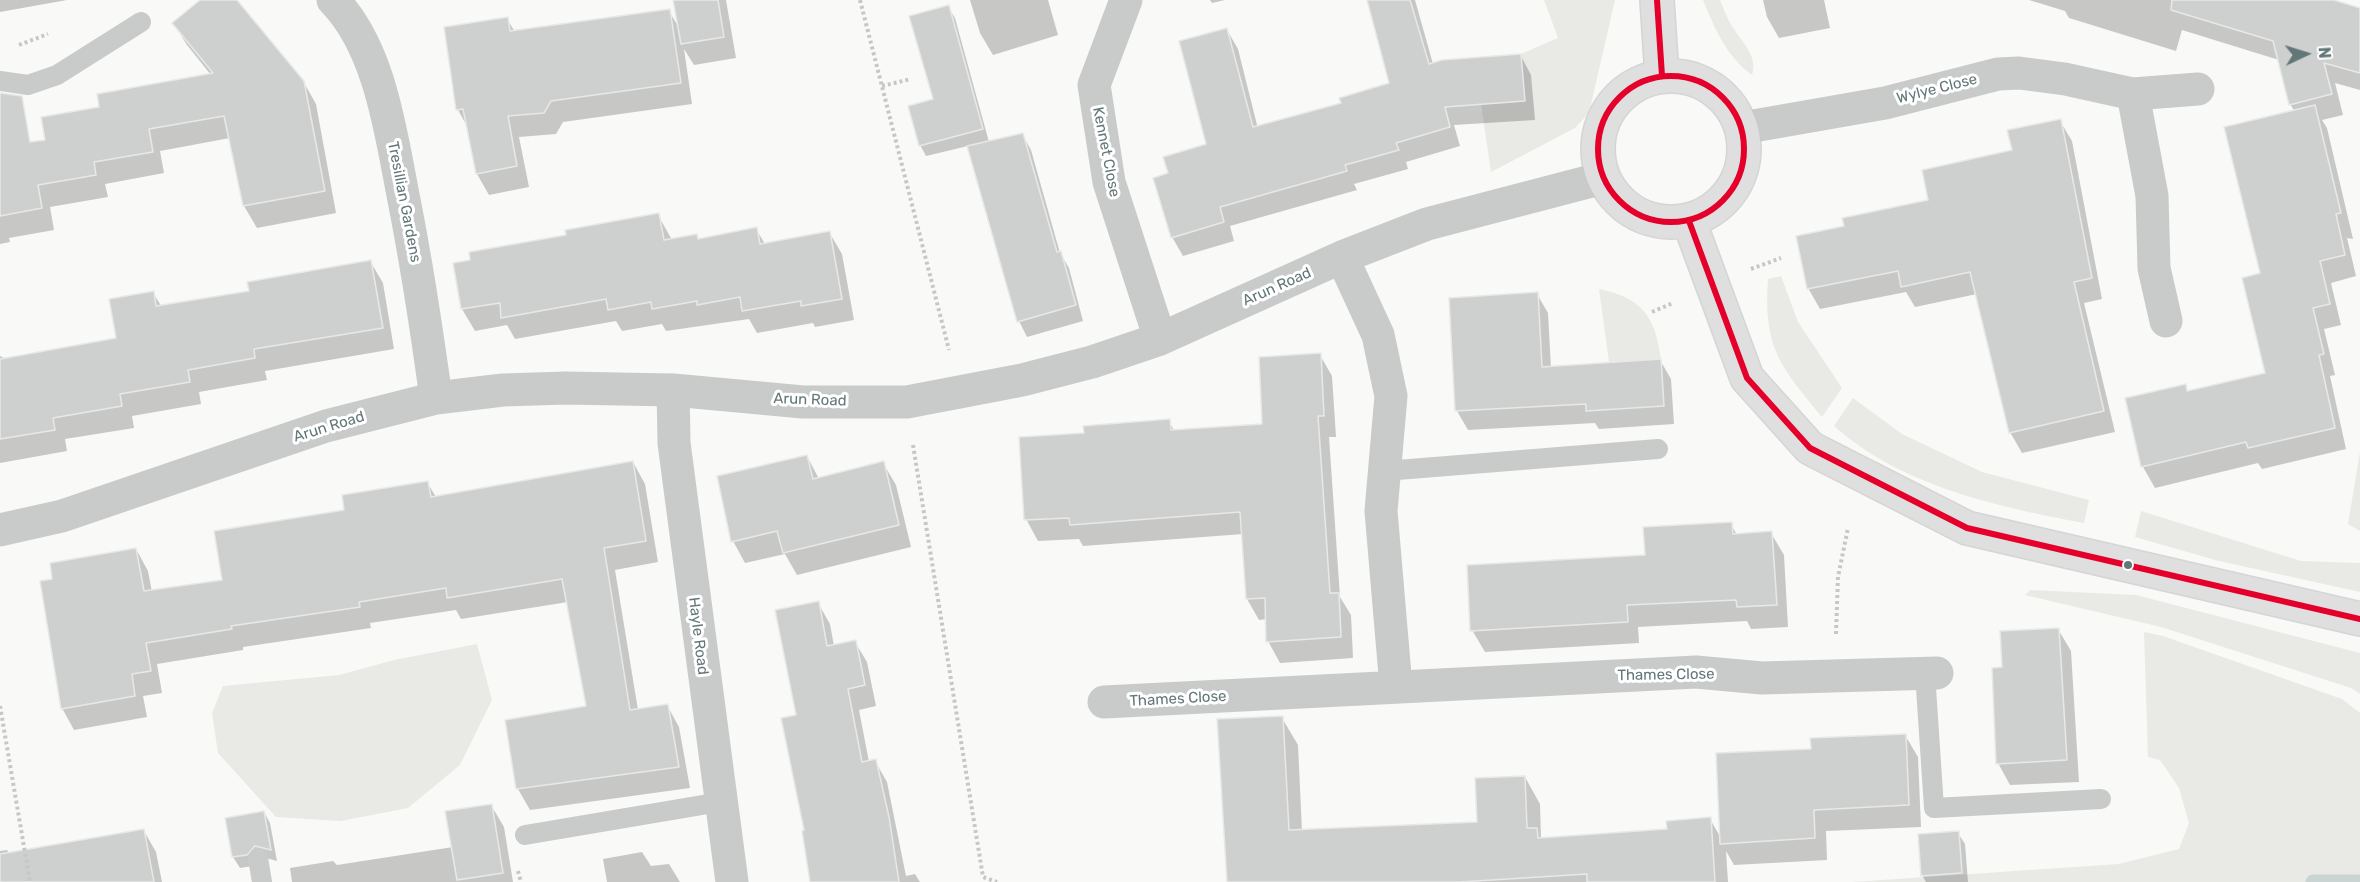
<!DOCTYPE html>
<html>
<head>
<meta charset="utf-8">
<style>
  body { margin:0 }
  #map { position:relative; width:2360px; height:882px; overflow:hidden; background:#f9f9f8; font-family:Rubik,sans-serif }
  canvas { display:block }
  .north { position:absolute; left:2276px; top:24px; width:60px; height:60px; -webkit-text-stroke:4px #fff; paint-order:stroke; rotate:86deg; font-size:16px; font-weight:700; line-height:24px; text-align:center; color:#637779 }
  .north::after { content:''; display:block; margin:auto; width:21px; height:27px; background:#637779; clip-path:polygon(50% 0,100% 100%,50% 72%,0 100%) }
</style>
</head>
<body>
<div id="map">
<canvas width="2360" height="882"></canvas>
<div class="north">N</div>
</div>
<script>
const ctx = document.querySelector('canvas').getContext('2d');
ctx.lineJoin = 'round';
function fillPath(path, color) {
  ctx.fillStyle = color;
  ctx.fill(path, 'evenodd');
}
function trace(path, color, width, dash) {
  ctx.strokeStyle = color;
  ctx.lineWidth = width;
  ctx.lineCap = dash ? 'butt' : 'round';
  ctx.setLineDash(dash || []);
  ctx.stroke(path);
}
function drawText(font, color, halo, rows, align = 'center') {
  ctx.font = font + ' Rubik,sans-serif';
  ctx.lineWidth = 6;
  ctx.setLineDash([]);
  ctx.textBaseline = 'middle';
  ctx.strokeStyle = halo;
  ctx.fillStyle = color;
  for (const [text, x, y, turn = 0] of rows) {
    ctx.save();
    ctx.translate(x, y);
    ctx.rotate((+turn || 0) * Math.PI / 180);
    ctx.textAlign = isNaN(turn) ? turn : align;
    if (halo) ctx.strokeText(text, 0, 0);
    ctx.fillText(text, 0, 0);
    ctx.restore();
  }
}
fillPath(new Path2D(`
  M1544,0h71l-26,113 -14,15 -84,44 -10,-68 44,-3 -4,-47 37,-16z
  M1703,0h17c3,7 6,15 10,23 9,16 29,32 22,52 -26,-19 -37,-46 -49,-75z
  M1781,276l17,46 44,66 -20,29c-41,-50 -59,-69 -54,-138z
  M1599,289c44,9 56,28 62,70l-52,3z
  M1853,398l49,36 80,38 107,28 -5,23c-86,-16 -183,-37 -250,-97z
  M2360,452v79l-12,-7z
  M2141,511l160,50 59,2v29l-141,-31 -84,-24z
  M2030,590l106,5 224,58v41l-9,-6 -190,-61 -136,-32z
  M2144,632l19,4 179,63 18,14v169h-508l267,-18 60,-15 10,-26 -10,-35 -19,-28 -12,-3z
  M477,644l15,56 -32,65 -52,43 -67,13 -65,-4 -58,-64 -6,-40 11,-27 116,-11 55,-15z`), '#e9eae6');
fillPath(new Path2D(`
  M0,0h67l-67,12z
  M202,0h33l68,81 13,23 20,109 -79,15 -13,-22 -14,-68 -70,13 4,22 -59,11 3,13 -58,10 4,23 -45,8 1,4 -10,2v-95l47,-8 54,-33 110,-33 -24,-30 -13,-21z
  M674,0h52l10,58 -42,7 -10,-16 8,55 -129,18 -7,12 -37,3 10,50 -40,8 -12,-21 -9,-46 -10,-18 -13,-82 62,-9 8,13 154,-21 9,15z
  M970,0h78l10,35 -65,20 -13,-22z
  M1210,0h15l-13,3z
  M1368,0h47l18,64 88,-8 10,19 4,45 -81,5 6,21 -54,16 2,7 -54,15 3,6 -127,36 4,15 -51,15 -11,-19 -2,-63 38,-29 19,-115 11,19 20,80 85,-25 48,-20z
  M1763,0h61l6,28 -51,10 -12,-21z
  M2029,0h300l31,9v81l-25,-7 8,32 -21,5 5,8 26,111 -6,-1 9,38 -25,7 10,42 -17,4 11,46 -5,1 16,73 -84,20 -4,-6 -103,25 -12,-21 -16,-68 58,-13 4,6 77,-18 -4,-99 33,-163 -5,-8 -11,-44 -97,-30 -6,21 -107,-33 -4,-7z
  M948,7l7,11 34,124 33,-8 9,16 29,103 9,15 14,53 -56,16 -8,-16 -51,-175 -42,10 -6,-11 15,-45z
  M2060,121l12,20 30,158 -18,4 31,129 -93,21 -12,-21 -33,-138 -62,13 -9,-15 -86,17 -12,-21 38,-61 84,-25z
  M658,215l14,25 24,-5 3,5 57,-11 9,15 64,-12 13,22 12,66 -39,7 -2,-4 -56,10 -8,-14 -83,12 -4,-7 -40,7 -6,-10 -101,18 -8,-14 -32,6 -13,-22 -8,-45z
  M370,261l13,22 11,66 -129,22 2,9 -68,12 2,12 -69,12 2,12 -69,11 2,12 -67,12v-107l6,3 111,-19 36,-47 9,14 89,-15z
  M1537,294l11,19 3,55 109,-8 11,19 3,45 -75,5 -4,-6 -127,7 -11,-19 -7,-112z
  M1320,355l12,21 4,61h-7l11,160 11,18 2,43 -73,5 -12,-22 -1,-22 -8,1 -12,-21 -4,-65 -160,12 -4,-7 -41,2 -12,-22 60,-85 83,-13 6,11 89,-7z
  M807,456l12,23 64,-16 13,22 15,62 -114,28 -12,-21 -40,9 -12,-22z
  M633,462l12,22 13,78 -43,8 23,140 29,-5 12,22 11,61 -160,22 -12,-21 69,-82 -19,-105 -107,17 -5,-9 -86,13 1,5 -128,19v3l-86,14 5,29 -19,3 4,21 -73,13 -12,-22 -8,-128 82,-31 12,22 4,21 71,-11 123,-70 81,-29 9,15z
  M1731,524l6,11 34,-2 13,22 4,72 -37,2 -4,-8 -109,6 1,16 -154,9 -13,-22 174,-74z
  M818,603l12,21 4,22 21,-4 12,20 9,44 -17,4 10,52 6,-1 12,21 19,94 9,-2 5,8h-109l-13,-165z
  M2058,629l13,22 8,131 -69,3 -12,-22 5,-95z
  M1282,718l16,27 4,86 176,-8 47,-46 15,27 1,34 128,-7 41,-12 11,19 91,-88 93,-15 13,22 3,70 -95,4 1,29 -93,5 -8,-14 2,31h-499z
  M491,805l13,22 9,55h-221l-2,-14 43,-7 4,4 116,-18z
  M264,812l6,11 7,38 -15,-4 -9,9 -13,2 -7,-11 -6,-38z
  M144,831l12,21 6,30h-162v-31l7,-1 3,4z
  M1958,833l7,11 3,38h-42l-4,-7z
  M642,852l9,14 18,-2 11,18h-73l-4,-23z`), '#0003');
trace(new Path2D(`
  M2313,882h45`), '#cad5d3', 15);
const building = new Path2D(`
  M200,0h37l67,81 21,110 -82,15 -19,-90 -75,13 4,23 -59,10 2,13 -58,10 4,23 -42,8v-123l22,3 8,46 15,-2 -4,-23 58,-10 -2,-13 116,-21 -41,-50z
  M673,0h45l6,37 -43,7z
  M1367,0h43l19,64 13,-4 79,-6 4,47 -80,6 5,20 -54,16 3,7 -54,15 2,6 -127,36 4,15 -53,16 -18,-60 15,-5 -5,-16 43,-13 -27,-103 48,-13 26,99 88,-24 -2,-5 50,-15z
  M2172,0h162l26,8v65l-36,-10 8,31 -43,11 -16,-64 -102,-31z
  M949,5l34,124 -64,17 -11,-40 25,-7 -24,-83z
  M670,9l11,74 -130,18 -7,12 -36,3 9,50 -41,8 -13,-65 -7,1 -12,-83 64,-10 2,14z
  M2315,105l26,108 -5,1 9,41 -25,6 10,43 -17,4 11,46 -5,1 16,73 -87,20 -2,-6 -105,25 -16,-69 61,-14 1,7 78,-18 -23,-95 18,-5 -36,-146z
  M2061,119l31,159 -18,4 30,129 -95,22 -39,-161 -69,15 -3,-16 -91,18 -11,-53 48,-10 -2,-8 86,-18 -6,-30 90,-20 -5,-20z
  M1023,133l34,119 4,-1 15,54 -59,17 -50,-176z
  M659,213l5,27 33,-6 1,5 59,-12 3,17 70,-13 12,68 -41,7v-5l-59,10 -2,-14 -43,8v-4l-45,8 -1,-7 -43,8 -2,-11 -105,19 -1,-15 -39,6 -8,-46 17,-3 -1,-8 97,-17 -1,-5z
  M371,260l12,68 -129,21 1,9 -67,12 2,12 -70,12 2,12 -69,12 2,12 -55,9v-80l116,-21 -7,-39 45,-8 2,15 93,-15 -2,-9z
  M1538,292l4,75 119,-8 3,47 -78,5v-7l-131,7 -6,-113z
  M1321,353l3,63h-6l12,177h9l2,44 -75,5 -1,-44 -19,1 -6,-87 -170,13 -1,-7 -45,2 -5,-83 65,-4 -1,-7 87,-7 1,11 91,-6 -3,-67z
  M807,455l6,24 71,-18 15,64 -116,28 -6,-22 -46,11 -14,-66z
  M633,461l13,80 -42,7 26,162 38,-6 11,63 -163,22 -11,-69 81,-14 -24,-127 -115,19 -1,-10 -87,14 1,5 -129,19 1,3 -86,14 5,28 -19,3 3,22 -74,13 -21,-128 12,-2 -2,-16 86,-15 8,43 78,-11 -8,-49 130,-21 -2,-15 86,-14 3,16z
  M1732,522l1,12 39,-3 5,74 -40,2 -1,-7 -109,5 1,17 -158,9 -3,-66 178,-10 -2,-28z
  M819,601l8,45 29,-6 9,45 -17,4 14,73 14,-3 13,58 10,65h-89l-8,-51 2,-1 -23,-112 15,-3 -21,-105z
  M2059,628l8,132 -71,4 -4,-96 10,-1 -2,-36z
  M1283,716l6,114 188,-8 -2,-44 50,-2 2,52h10l1,10 129,-9 -1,-8 45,-4 4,65h-128v-8l-127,8h-233l-10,-163z
  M1906,734l3,71 -95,5 1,28 -95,6 -4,-91 95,-4 -1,-11z
  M492,804l11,69 -46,7 -12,-69z
  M264,811l7,39 -16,-4 -8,9 -15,2 -7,-39z
  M144,829l10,53h-154v-28z
  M1959,831l3,42 -41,3 -3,-42z`);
fillPath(building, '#ced0d0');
trace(building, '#e8e8e8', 1.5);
const secondary = new Path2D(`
  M1657,0l5,76
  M1598 149a73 73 0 1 1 146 0a73 73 0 1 1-146 0Z
  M1689,221l58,157 63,70 157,80 393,91`);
trace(secondary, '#d4d5d5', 36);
trace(new Path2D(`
  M860,0l89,350
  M19,45l29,-11
  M882,86l29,-7
  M1751,269l30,-11
  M1652,312l21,-9
  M913,445l70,432 14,5
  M1836,634l2,-57 10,-49
  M0,706l30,176
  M518,871l3,11`), '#c6c8c8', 4, [3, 3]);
trace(new Path2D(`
  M0,81l28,4 29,-10 84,-53
  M1385,471l273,-22
  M1925,673l9,135 167,-9
  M525,835l195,-33
  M258,858l4,24`), '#c9caca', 20);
trace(new Path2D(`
  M333,0c48,49 58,135 71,200 13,66 23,132 32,198
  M1126,0l-32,85 15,97 51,157
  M2133,94l65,-5
  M1742,128l143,-25 113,-29 21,-1 46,6 68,15 19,102 2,72 12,53
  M1342,257l36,78 13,61 -10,115 15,176
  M673,390l1,53 58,439
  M0,530l62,-14 264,-90 110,-28 67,-8 63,-2 107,2 130,12h104l115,-22 70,-18 68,-23 182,-82 85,-33 176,-46
  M1104,702l592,-30 66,6 175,-5`), '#c9caca', 33);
trace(secondary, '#dedfde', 33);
trace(new Path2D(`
  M1657,0l5,76
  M1598 149a73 73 0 1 1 146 0a73 73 0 1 1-146 0Z
  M1689,221l58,157 63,70 157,80 393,91`), '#e4002b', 6);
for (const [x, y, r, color] of [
  [2128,565,5,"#637779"]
]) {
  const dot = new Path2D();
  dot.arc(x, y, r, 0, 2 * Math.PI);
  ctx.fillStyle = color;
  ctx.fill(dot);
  trace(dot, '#fff', 2);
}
drawText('15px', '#637779', '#fff', [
  ["Wylye Close",1937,89,-14],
  ["Kennet Close",1106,152,79],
  ["Tresillian Gardens",404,202,79],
  ["Arun Road",1277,287,-24],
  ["Arun Road",810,400,2],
  ["Arun Road",329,427,-17],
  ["Hayle Road",698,636,83],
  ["Thames Close",1666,675,-1],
  ["Thames Close",1178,699,-3]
]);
</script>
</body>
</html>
